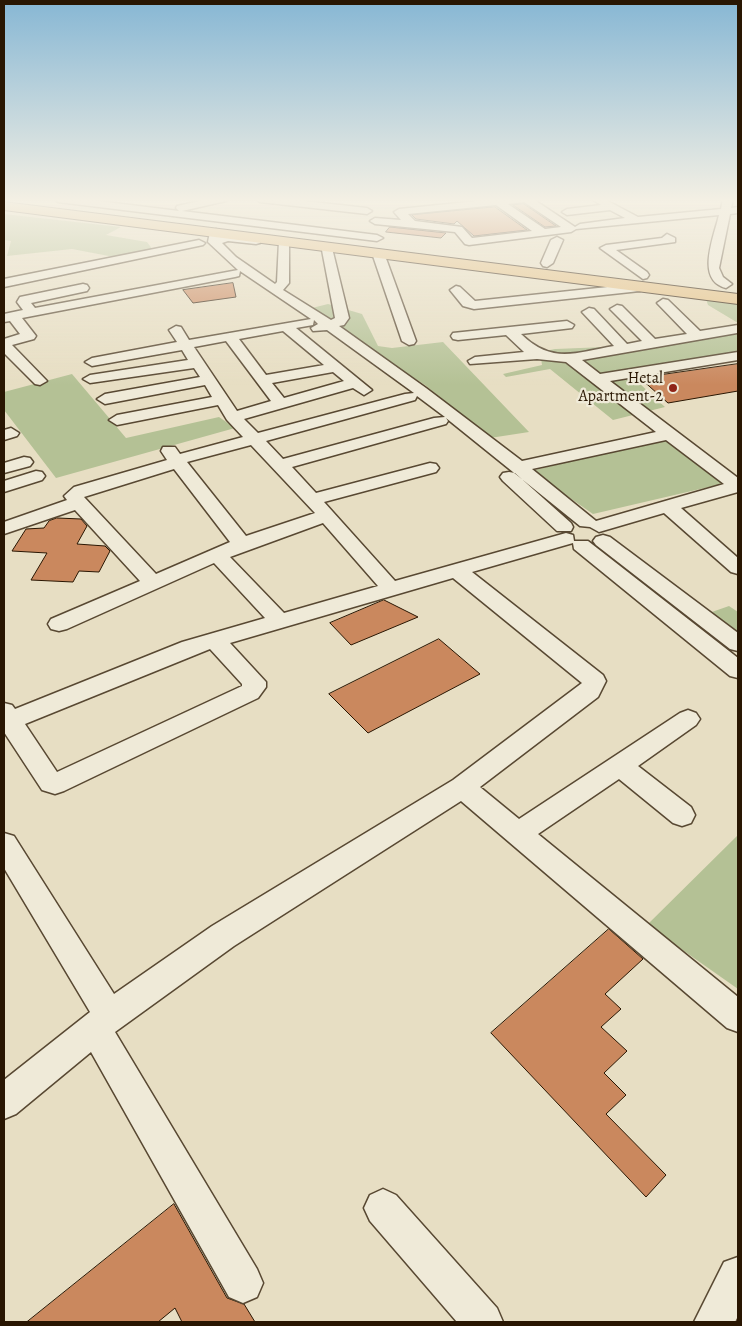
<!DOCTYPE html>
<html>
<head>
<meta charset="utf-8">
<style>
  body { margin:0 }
  #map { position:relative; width:742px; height:1326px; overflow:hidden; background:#e7dec3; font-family:Alegreya,serif }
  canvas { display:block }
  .frame { position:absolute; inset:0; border:5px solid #291602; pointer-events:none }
</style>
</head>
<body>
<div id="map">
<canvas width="742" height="1326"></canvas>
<div class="frame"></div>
</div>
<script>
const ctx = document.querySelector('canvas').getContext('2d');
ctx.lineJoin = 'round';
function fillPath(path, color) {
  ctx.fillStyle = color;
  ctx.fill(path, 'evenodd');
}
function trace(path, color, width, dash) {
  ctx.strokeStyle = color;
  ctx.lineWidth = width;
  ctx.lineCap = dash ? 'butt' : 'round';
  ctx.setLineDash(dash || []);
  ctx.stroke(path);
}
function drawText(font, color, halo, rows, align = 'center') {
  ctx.font = font + ' Alegreya,serif';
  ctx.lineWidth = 4.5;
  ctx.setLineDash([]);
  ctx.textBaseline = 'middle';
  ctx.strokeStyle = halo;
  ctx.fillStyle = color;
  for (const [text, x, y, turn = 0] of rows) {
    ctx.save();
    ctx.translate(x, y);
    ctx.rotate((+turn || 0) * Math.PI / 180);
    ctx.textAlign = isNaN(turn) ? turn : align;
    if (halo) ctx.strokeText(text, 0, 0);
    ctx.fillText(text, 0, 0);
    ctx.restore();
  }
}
fillPath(new Path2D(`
  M4,214l117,13 -15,8 41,7 6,8 -39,7 -42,-8 -65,7 4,-15 -7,-1z
  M706,299l32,4v20l-30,-18z
  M328,304l34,10 16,32 14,2 51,-6 86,90 -39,6 -65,-53 -74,-48 -39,-29z
  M738,325v27l-112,19 39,36 -52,13 -63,-51 -44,8 -3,-3 39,-9 -2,-13 15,-3 50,-2z
  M72,374l54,64 93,-21 16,11 -179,50 -52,-68v-18z
  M664,439l62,44 -133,31 -62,-43z
  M729,606l9,6v22l-29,-21z
  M738,835v154l-91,-64z`), '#b4c195');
const building = new Path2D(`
  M524,204l32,22 -11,1 -32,-22z
  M495,207l32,23 -53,6 -17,-15 -3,3 -38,-5 -4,-4z
  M390,227l56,6 -5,5 -55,-6z
  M233,283l3,14 -43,6 -10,-13z
  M738,364v27l-70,12 -28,-25z
  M57,518l24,1 6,7 -10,18 28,2 5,5 -11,21 -20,-1 -6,11 -42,-2 16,-27 -35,-2 14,-22 18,-1 5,-7z
  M384,600l34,17 -67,28 -21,-22z
  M439,639l41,35 -112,59 -39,-39z
  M609,929l34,30 -38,35 16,15 -20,18 26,24 -23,22 22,22 -20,19 60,61 -20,22 -155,-164z
  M174,1204l53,94 17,6 11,18h-73l-7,-14 -17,14h-131z`);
fillPath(building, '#ca885e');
trace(building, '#291602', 1);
const minor = new Path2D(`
  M53,199h29l97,12 -3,-3 1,-2 32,-7h18l-1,2 -44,10 195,24 6,3 -6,3 -319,-39z
  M255,199h31l81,9 5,3 -5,3 -107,-12z
  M497,199h36l42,28 5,-3 45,-6 -15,-8 -43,5 -5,-3 5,-3 34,-4 -9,-6h12l34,18 83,-8 2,-10h10l-2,9 7,-1v6l-8,1 -11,54 4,9 9,7 -6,4c-31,-8 -12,-51 -7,-73l-143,14 -5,3 -102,13 -4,-1 -10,-12 -80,-8 -5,-3 5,-3 26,2 -7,-8 5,-3zM524,202l37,25 -16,2 -37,-25zM496,205l36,26 -60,7 -10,-11 -47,-6 -7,-7z
  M216,229l6,3 -2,5 7,-2 33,4v4l-4,1 -28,-3 -6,2 14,14 39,27 2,-2 2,-41 2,-2h8v44l-6,7 48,30 4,-2 -13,-68 6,-3 4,1 17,70 -5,7 -5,1 87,62 96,73 134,-29 -90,-70 -29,-3 -67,5 -2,-3 7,-4 49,-5 -18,-17 -48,5 -5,-1 -2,-3 2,-3 114,-12 7,4 -2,3 -51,6c31,30 53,19 93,12l-32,-34 7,-4 5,1 33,35 15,-3 -32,-32 7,-4 5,1 33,33 32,-5 -30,-31 6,-4 5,1 32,31 38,-6 -1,8 -155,27 18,14 138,-22v8l-128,21 128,97v14l-57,16 57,50v16l-7,-2 -67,-59 -65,19 -9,-5 -10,-1 -134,-108 2,3 -2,3 -154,43 24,26 114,-30 6,1 3,4 -3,4 -112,30 71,79 171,-48 7,2 1,6h14l150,117v20l-8,-2 -156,-127 -1,-6 -101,29 131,103 3,6 -8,16 -118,90 39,32 161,-106 8,-3 8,3 4,6 -4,6 -58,41 53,41 4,8 -4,8 -9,3 -9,-3 -54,-44 -81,55 200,163v35l-11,-4 -266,-227 -227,145 -119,86 142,237 6,14 -6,14 -14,6 -14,-6 -138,-245 -75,62 -12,5v-39l86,-68 -86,-144v-35l10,3 100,158 98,-68 241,-146 129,-97 -129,-105 -223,65 36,39v5l-8,11 -194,93 -9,3 -13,-4 -38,-58v-29l8,2 3,4 167,-67 83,-24 -51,-55 -147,66 -8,2 -8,-2 -3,-5 3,-5 89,-38 -65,-71 -71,24v-12l63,-22 -3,-4 10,-9 93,-27 -6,-9 2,-4h12l5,7 63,-17 -16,-17 -9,-15 -101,20 -8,-5 8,-5 95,-18 -7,-12 -100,19 -8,-5 8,-5 95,-17 -6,-9 -104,15 -7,-4 7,-4 98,-15 -6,-10 -90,16 -7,-4 7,-4 85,-16 -8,-12 7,-4 5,1 8,13 122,-21 -71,-48 -1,5 -4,1 -213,41 14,18 -2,3 -22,6 35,36 -7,4 -5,-1 -31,-31v-14l16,-5 -10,-13 -6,1v-8l19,-4 -6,-8 3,-5 63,-13 4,1 2,3 -2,3 -56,12 4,5 203,-38 -30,-28 2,-10zM314,320l4,4 -7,4 2,3 14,-1 87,63 -9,1 -147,39 -14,-14 109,-31 11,7 8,-5 -76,-62 17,-3zM283,331l41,34 -58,10 -27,-36zM226,341l45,60 -34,10 -43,-64zM333,372l11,9 -60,17 -12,-15zM417,396l28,21 -11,1 -151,41 -17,-18 149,-41zM666,440l58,44 -128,37 -64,-52zM251,445l64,68 -69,23 -59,-74zM174,469l56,73 -74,32 -72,-77zM323,523l55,63 -94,27 -54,-56zM210,649l32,35v2l-185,86 -32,-48z
  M667,234l8,4v4l-59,8 31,22 2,3 -2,3 -4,1 -43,-31 6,-3 56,-7z
  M557,237l6,3 -10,23 -6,4 -4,-1 -2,-3 10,-23z
  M199,240l6,3 -2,2 -199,42v-8z
  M378,250l6,3 32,88 -2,3 -5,1 -7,-4 -30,-88z
  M636,284l4,1 2,3 -2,3 -166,18 -11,-3 -13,-16 6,-4 4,1 15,14z
  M11,428l8,5 -2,3 -13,4v-10z
  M24,457l6,1 3,4 -3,4 -26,7v-10z
  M36,471l6,1 3,4 -3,4 -38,12v-11z
  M509,472l6,1 56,50 2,4 -2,4h-14l-54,-50 -3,-4 3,-4z
  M603,535l7,2 128,96v18l-8,-2 -134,-104 -3,-4 3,-4z
  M383,1189l13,6 101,113 6,14h-46l-87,-101 -6,-13 6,-13z
  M738,1257v59l-3,6h-41l30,-60z`);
const major = new Path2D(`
  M4,202l734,92v10l-734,-94z`);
trace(minor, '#584832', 3);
trace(major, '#291602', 2);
fillPath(minor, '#efead8');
fillPath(major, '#e4bf82');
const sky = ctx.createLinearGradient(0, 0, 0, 385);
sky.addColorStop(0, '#87b7d4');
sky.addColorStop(0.52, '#f4f0e4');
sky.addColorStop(1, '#f4f0e400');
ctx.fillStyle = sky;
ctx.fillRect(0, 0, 742, 385);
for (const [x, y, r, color] of [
  [673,388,5,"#8f2418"]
]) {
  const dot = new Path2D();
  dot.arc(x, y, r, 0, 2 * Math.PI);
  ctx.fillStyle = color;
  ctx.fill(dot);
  trace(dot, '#efead8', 2);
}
drawText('16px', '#291602', '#efead8', [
  ["Hetal",663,379],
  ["Apartment-2",663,397]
], 'right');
</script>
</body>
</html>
